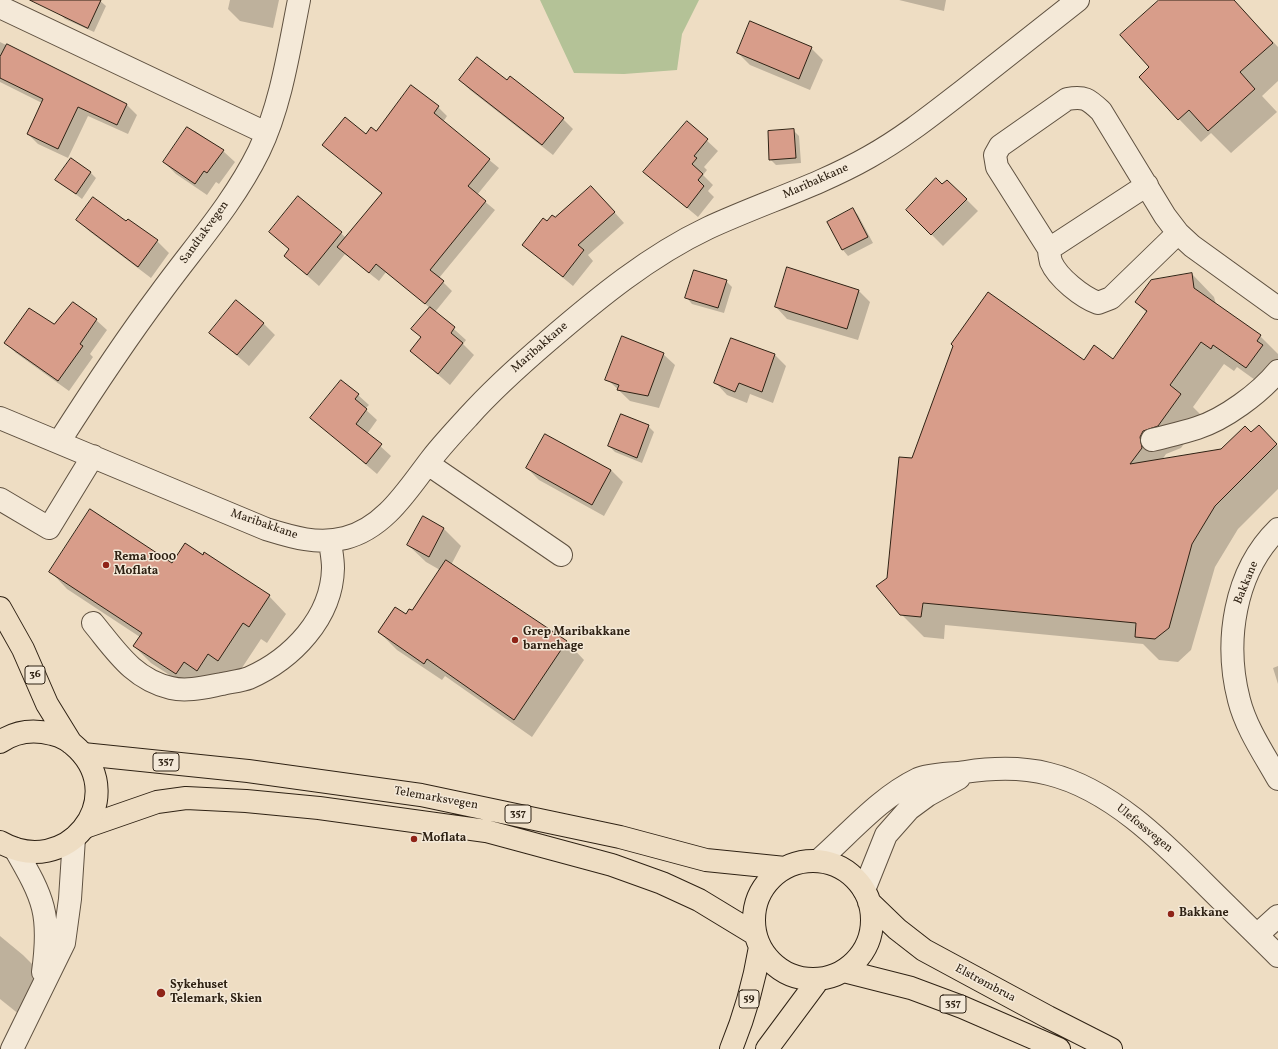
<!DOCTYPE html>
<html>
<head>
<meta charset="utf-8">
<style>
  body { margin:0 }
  canvas { display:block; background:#eeddc3 }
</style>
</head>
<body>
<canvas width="1278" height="1049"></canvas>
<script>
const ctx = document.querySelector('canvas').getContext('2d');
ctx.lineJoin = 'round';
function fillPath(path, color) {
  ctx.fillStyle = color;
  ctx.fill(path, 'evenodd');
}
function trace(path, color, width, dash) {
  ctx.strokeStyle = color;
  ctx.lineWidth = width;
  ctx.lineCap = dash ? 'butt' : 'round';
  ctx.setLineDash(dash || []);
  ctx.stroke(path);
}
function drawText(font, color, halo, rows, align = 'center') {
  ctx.font = font + ' Vollkorn,serif';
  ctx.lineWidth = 3;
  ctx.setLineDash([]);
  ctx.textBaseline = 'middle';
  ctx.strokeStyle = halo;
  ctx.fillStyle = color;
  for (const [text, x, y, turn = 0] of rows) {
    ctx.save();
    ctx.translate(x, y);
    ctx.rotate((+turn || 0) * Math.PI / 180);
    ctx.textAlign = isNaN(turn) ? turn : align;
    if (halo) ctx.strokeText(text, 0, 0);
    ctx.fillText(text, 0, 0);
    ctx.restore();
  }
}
fillPath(new Path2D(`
  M540,0h159l-17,34 -5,36 -53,4 -50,-1z`), '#b4c297');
fillPath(new Path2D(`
  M65,0h34l7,6 -12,26 -29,-13 -6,-6z
  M230,0h49l-6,28 -33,-7 -12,-12z
  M899,0h47l-2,11z
  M1161,0h72l45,47v34l-16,15 15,16 -46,41 -20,-20 -10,9 -22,-23 -28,-52z
  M0,42l127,63 10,10 -9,19 -40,-18 -20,42 -30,-14 -10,-10 14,-31 -42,-21z
  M811,48l12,12 -13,30 -60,-25 -12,-12z
  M460,80l47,2 56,37 10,10 -20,26 -83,-65z
  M438,107l9,9 -4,6 56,46 -22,27 18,15 -56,68 13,13 -17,21 31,28 -3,4 11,11 -24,30 -39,-34 11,-13 -9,-9 17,-21 -44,-36 -7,9 -34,-27 -26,32 -34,-30 5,-6 -20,-18 71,1 5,5 36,-44 -58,-49 52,-13z
  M687,122l31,29 -14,16 3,3 -4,5 10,10 -5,6 6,6 -16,20 -54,-45z
  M793,130l6,6 2,27 -25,2 -6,-6z
  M195,131l28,20 12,11 -16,22 -3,-2 -9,13 -31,-21 -12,-12z
  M90,172l6,6 -14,21 -25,-19z
  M942,186l24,13 12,12 -35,35 -36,-36z
  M601,197l23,26 -36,32 5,6 -20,25 -50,-41 32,-26z
  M853,209l5,6 15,28 -25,13 -5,-6 -15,-28z
  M78,220l48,2 2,-2 29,21 12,12 -18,25 -62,-47z
  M1192,274l22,23 2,7 44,32 18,18v24l-9,12 -32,-23 -3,4 -10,-7 -31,43 10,10 -22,31 -15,6 -4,6 60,-10 29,-16 8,-8 19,20v43l-40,40 -23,38 -24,83 -13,12 -19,-2 -16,-16 -198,-19 -1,14 -20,-2 -23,-23 -13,-36 24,-119 172,-98 29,-1 34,-47 -11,-11z
  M726,281l6,6 -8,26 -32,-9 -5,-6z
  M858,290l12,12 -12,38 -71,-21 -11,-12z
  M73,303l23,17 11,10 -17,24 3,3 -24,34 -53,-38 -10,-10 48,-18z
  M263,323l12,12 -26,31 -38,-33z
  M663,354l12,11 -16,43 -29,-7 -23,-22z
  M775,355l11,11 -13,37 -23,-9 -3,9 -20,-8 -11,-12z
  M358,395l11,10 -4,4 12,11 -10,14 24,22 -14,18 -66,-56z
  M648,426l6,6 -12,31 -27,-11 -6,-6z
  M545,435l66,35 12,12 -19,34 -65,-36 -12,-12z
  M423,518l21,11 17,17 -10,19 116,77 17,18 -52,77 -87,-61 -3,4 -45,-30 -18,-18 33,-20 28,-42 -14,-8 -18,-17z
  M50,571l219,25 17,18 -19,29 -6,-4 -25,38 -10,-6 -11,17 -21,3 -43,-28 -17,-17 6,-9 -73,-48z
  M1278,666v18l-5,-16z
  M0,936l23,19 31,31 -34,29 -20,-16z`), '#0003');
const building = new Path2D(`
  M30,0h71l-13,28z
  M1159,0h75l39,43 -33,29 15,17 -47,42 -19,-21 -11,10 -39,-43 10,-10 -29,-32z
  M750,21l62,26 -13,32 -62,-26z
  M7,44l120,60 -10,21 -39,-18 -20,42 -31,-15 16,-35 -43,-21v-21z
  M477,57l30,23 3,-4 54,42 -22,27 -83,-65z
  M411,85l28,21 -5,7 56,46 -22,27 18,15 -56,69 14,11 -19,23 -49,-40 -7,9 -32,-26 45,-54 -60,-48 23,-28 21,17 5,-7 5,4z
  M687,121l21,18 -14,17 3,2 -5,6 11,10 -5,6 6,6 -17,22 -44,-36z
  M187,127l37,23 -17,23 -3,-2 -9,13 -32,-22z
  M794,129l2,29 -27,2 -1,-29z
  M71,158l20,14 -15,22 -21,-14z
  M936,178l6,6 5,-4 20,19 -36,36 -25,-25z
  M591,186l24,26 -37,33 6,5 -21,27 -41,-32 21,-27 4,3 5,-6 3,2z
  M298,196l44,36 -35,43 -23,-19 5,-7 -20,-17z
  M93,197l33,24 2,-2 30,21 -20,27 -62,-47z
  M853,208l15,29 -26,13 -15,-28z
  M787,267l72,23 -12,39 -72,-22z
  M694,270l33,10 -9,28 -33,-10z
  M1192,273l2,15 67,47 -4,6 6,4 -17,23 -33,-23 -2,4 -10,-7 -31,43 11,9 -23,32 -15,5 -3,6 2,11 -12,16 91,-15 24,-23 6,6 8,-7 18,19 -62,62 -23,38 -23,84 -14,11 -20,-2 1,-14 -213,-20 -2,14 -21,-2 -24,-29 11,-8 12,-121 13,1 41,-112 -2,-2 37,-52 96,68 10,-15 19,14 34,-48 -12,-9 16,-22z
  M236,300l28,23 -27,32 -28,-22z
  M73,302l24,17 -17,25 3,2 -25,35 -54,-38 25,-35 25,16z
  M430,307l25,20 -4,6 12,10 -25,31 -28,-23 11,-14 -10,-8z
  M622,336l42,17 -16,43 -31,-6 2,-5 -14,-5z
  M731,338l44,16 -13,38 -23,-9 -4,9 -21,-9z
  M341,380l18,14 -4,5 12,10 -11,15 26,20 -16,20 -56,-46z
  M621,414l28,11 -12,33 -29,-12z
  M545,434l66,36 -19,35 -66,-37z
  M90,509l82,54 13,-20 18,12 1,-3 66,43 -21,32 -6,-4 -25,38 -10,-7 -11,17 -13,-9 -8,12 -43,-28 9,-13 -93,-61z
  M423,516l21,12 -15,29 -22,-12z
  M446,560l121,81 -53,79 -87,-61 -3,5 -46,-32 17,-25 11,7 3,-5 3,1z`);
fillPath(building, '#d89d8a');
trace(building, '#2f2214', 1);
const minor = new Path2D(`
  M0,7l266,126
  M1147,185l-98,64c0,4 1,9 2,13 7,16 31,35 47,41l13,-5 67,-65
  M1049,249l-52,-82 -2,-12 5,-9 67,-47c18,-3 21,0 34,12l64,105 13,17 14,13 86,62
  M0,418l266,111c26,8 51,16 79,9 40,-10 63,-49 87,-80 11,-14 24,-28 36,-41 25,-28 52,-52 80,-76 50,-43 101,-85 160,-113 54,-25 110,-42 161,-71 34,-19 64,-43 95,-67 38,-30 76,-60 114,-90
  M1152,440c15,-4 30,-7 45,-12 28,-9 63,-35 81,-57
  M59,442c32,-50 64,-99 100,-147 34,-47 74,-91 100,-144 22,-46 30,-101 40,-151
  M428,464l133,91
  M0,499l49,29 44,-72
  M1278,529c-44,43 -54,113 -39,171 7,28 25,54 39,79
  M93,623c23,28 40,56 78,65 16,4 35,-1 51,-4 8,-2 19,-3 27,-6 43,-19 83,-60 84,-110 0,-9 -2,-18 -3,-27
  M15,849c29,50 36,65 28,123
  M818,861c32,-28 61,-63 100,-82 11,-5 34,-5 47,-7 27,-4 57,-5 84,2 61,15 113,67 156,110 24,24 49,48 73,72
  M864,890l22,-55 23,-26 19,-14 31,-17
  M1257,935l21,-19
  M12,1049l52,-106 6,-44 4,-61`);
const major = new Path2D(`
  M83,754l165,17 173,24 199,42 86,23 79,8
  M85,827l72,-25 29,-4 60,3 73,7 167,23 126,34 50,18 37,17 56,34
  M754 920a59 59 0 1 1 118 0a59 59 0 1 1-118 0Z
  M869,902l28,27 27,21 124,67 63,32
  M844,971l67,17 51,19 97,42
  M731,1049c14,-34 23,-66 29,-102
  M767,1049l52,-70`);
const highway = new Path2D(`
  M0,608l23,41 24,55 24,39
  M0,742c16,-11 33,-13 52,-8 10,2 19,8 26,15 51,51 -12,131 -78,93`);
trace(minor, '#5f5140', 24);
trace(major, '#2f2214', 24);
trace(highway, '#2f2214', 24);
trace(minor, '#f4e9d8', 22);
trace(major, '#eeddc3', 22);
trace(highway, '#eeddc3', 22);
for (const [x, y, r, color] of [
  [106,565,4,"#8f2418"],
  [515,640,4,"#8f2418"],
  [414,839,4,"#8f2418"],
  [1171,914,4,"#8f2418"],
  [161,993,5,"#8f2418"]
]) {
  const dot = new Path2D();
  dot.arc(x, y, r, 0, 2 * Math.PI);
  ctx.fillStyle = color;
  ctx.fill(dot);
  trace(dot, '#f4e9d8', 1.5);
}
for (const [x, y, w] of [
  [35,675,20],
  [166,762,26],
  [518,814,26],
  [749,999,20],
  [953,1004,26]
]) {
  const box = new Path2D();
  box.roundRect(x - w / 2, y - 9, w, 18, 3);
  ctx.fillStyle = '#f4e9d8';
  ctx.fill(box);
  trace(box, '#2f2214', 1);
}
drawText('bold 11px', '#2f2214', null, [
  ["36",35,675],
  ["357",166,762],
  ["357",518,814],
  ["59",749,999],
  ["357",953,1004]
]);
drawText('12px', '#2f2214', '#f4e9d8', [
  ["Maribakkane",816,182,-24],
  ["Sandtakvegen",205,233,-54],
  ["Maribakkane",540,348,-41],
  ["Maribakkane",264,525,19],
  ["Bakkane",1247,583,-68],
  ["Telemarksvegen",436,799,10],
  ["Ulefossvegen",1144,829,39],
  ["Elstrømbrua",985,984,28]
]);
drawText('bold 12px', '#2f2214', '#f4e9d8', [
  ["Rema 1000",114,558],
  ["Moflata",114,572],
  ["Grep Maribakkane",523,633],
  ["barnehage",523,647],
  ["Moflata",422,839],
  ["Bakkane",1179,914],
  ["Sykehuset",170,986],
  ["Telemark, Skien",170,1000]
], 'left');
</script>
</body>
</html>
